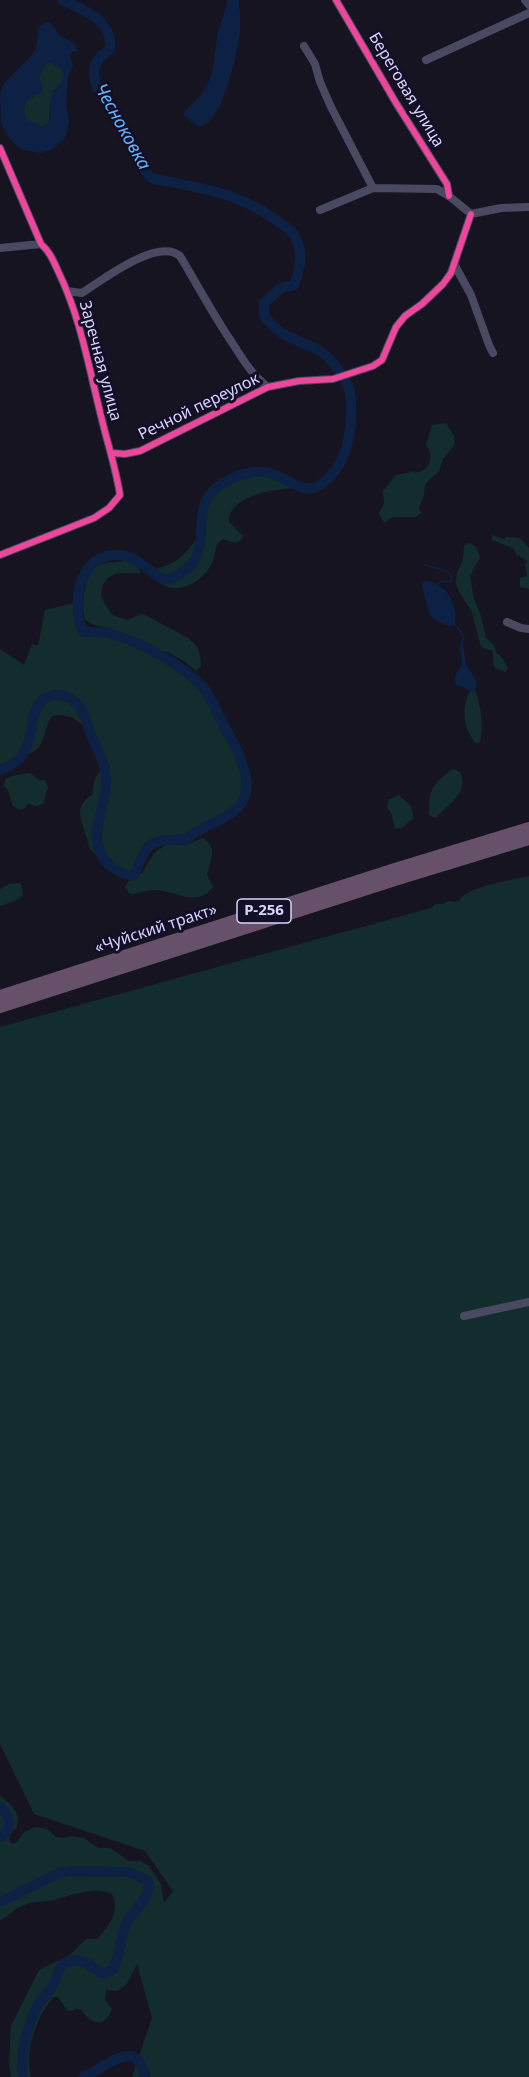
<!DOCTYPE html>
<html>
<head>
<meta charset="utf-8">
<style>
  body { margin:0 }
  canvas { display:block; background:#161421 }
</style>
</head>
<body>
<canvas width="529" height="2077"></canvas>
<script>
const ctx = document.querySelector('canvas').getContext('2d');
ctx.lineJoin = 'round';
function fillPath(path, color) {
  ctx.fillStyle = color;
  ctx.fill(path, 'evenodd');
}
function trace(path, color, width, dash) {
  ctx.strokeStyle = color;
  ctx.lineWidth = width;
  ctx.lineCap = dash ? 'butt' : 'round';
  ctx.setLineDash(dash || []);
  ctx.stroke(path);
}
function drawText(font, color, halo, rows, align = 'center') {
  ctx.font = font + ' "Noto Sans",sans-serif';
  ctx.lineWidth = 6;
  ctx.setLineDash([]);
  ctx.textBaseline = 'middle';
  ctx.strokeStyle = halo;
  ctx.fillStyle = color;
  for (const [text, x, y, turn = 0] of rows) {
    ctx.save();
    ctx.translate(x, y);
    ctx.rotate((+turn || 0) * Math.PI / 180);
    ctx.textAlign = isNaN(turn) ? turn : align;
    if (halo) ctx.strokeText(text, 0, 0);
    ctx.fillText(text, 0, 0);
    ctx.restore();
  }
}
fillPath(new Path2D(`
  M49,61l13,8 2,8 -1,4 -9,10 -4,14 -1,17 -7,5 -17,-8c-2,-10 -2,-17 8,-22l9,-28z
  M446,423l8,13 1,8 -12,15 -4,12 -14,13 -1,11 -5,13 2,5 -5,4h-23l-9,6 -5,-10 5,-9 -1,-13 13,-16 12,-2 3,-2c15,7 26,-15 15,-26l6,-20z
  M264,471l22,8 12,9c-20,0 -70,7 -69,34l14,14 -3,5 -6,2 -11,-4c-10,6 -6,14 -11,24 -8,17 -32,33 -50,21 -5,-3 -9,-10 -13,-14 21,-3 33,-11 45,-28 3,-4 7,-7 8,-12 2,-8 -1,-19 3,-27 9,-22 38,-29 59,-32z
  M492,535l12,4 3,-2 13,1 9,10v41l-9,-2v-9l7,-2 -2,-11 3,-4 -12,-7 -3,-6 -21,-8z
  M469,543c8,3 9,7 11,15l-10,18 4,23 6,14 6,25 8,7 3,9 4,2 7,12 -3,4 -10,-4 -2,-6v-11l-10,-3 -3,-4 -8,-32 -13,-20 -3,-9 1,-11 6,-12 1,-14z
  M126,561l13,6 1,6c-8,1 -13,0 -20,0 -12,1 -21,13 -18,25 2,5 7,12 10,17l16,5 14,-6c10,4 18,9 27,14 19,10 32,13 32,38l-5,5 -12,-10 -17,-9 -15,-4 -30,-16 -30,-8 -7,-4c-4,-17 -2,-48 17,-56 7,-2 16,-2 24,-3z
  M78,602l1,21 5,9c9,0 19,-1 28,2 28,8 80,35 96,60 7,12 12,25 19,37 8,14 23,44 19,61 -6,28 -41,29 -59,47 -36,3 -38,-2 -52,34l-3,3c-17,-3 -19,-11 -32,-20 -3,-2 -6,-2 -8,-5 -4,-5 -5,-13 -7,-18 -5,-17 -10,-27 7,-38l3,-17 10,-13c-11,-24 -21,-55 -53,-49 -11,16 -5,35 -27,38l-10,10 -12,5 -3,7v-127l24,16 8,-21 6,2 7,-36z
  M470,691h5c6,15 9,35 5,51l-4,1c-13,-14 -15,-35 -6,-52z
  M453,769l7,3c10,22 -13,32 -24,46l-7,-3c-1,-25 4,-32 24,-46z
  M30,773l9,7h6l3,7 -5,17 -7,2 -8,-2 -4,5h-6l-5,-3 -5,-16 -4,-4 1,-7 7,-3z
  M399,795c9,10 14,7 14,24l-12,9 -6,1 -4,-17 -4,-4 1,-8z
  M203,838c16,10 7,23 4,37l6,12c-17,22 -37,3 -59,3 -8,0 -16,4 -24,4l-5,-7 4,-6 13,-8 12,-20 12,-8h19z
  M529,876v1201h-397l20,-59 -15,-54 -11,21 -9,6 -11,-1 -1,10 7,9c-7,20 -22,15 -31,0h-5l-4,2 -5,-1 -9,-13h-5c-17,21 -29,54 -22,80h-20l-2,-13 2,-38 28,-56 31,-15 16,-16h11c11,-12 24,-28 15,-45 -14,-8 -41,1 -55,5 -11,4 -22,1 -33,6 -9,3 -15,11 -24,15v-125l11,10 7,11 -1,11 -7,8 -1,5 3,4 5,-2 7,-10 12,-5 11,2 9,8 5,1 11,-2 12,2 14,10h12l19,13h11l9,5 12,18 3,19 9,-12 -28,-40 -111,-37 -34,-70v-717l380,-105 51,-14 4,-4h8l5,-3 5,1 6,-1c8,-15 53,-21 70,-25z
  M21,883l2,12 -8,6 -15,5v-17l9,-5z`), '#132c2d');
fillPath(new Path2D(`
  M227,0h12c0,9 2,19 1,28 0,17 -19,102 -41,98 -6,-2 -11,-8 -15,-11v-2c5,-7 11,-11 16,-17 17,-22 13,-39 18,-64 2,-12 9,-20 9,-32z
  M46,22l5,1 8,12 16,9 2,7 -5,1 -2,3 3,10 -5,13 -2,24 3,21 -4,15 -14,12 -10,3 -21,-4 -11,-11 -8,-16 -1,-29 6,-12 26,-26 4,-6 3,-22zM49,61l13,8 2,8 -13,21 -2,24 -7,5 -16,-8 -2,-12 5,-8 13,-7 1,-5c-6,-9 -3,-19 6,-26z
  M426,581c20,2 33,24 29,43l-5,2c-25,-6 -21,-17 -28,-40l1,-4z
  M462,642c3,7 2,14 4,21 4,11 14,15 9,28h-5l-4,-3 -10,-3c-3,-10 1,-13 6,-20l-2,-20z`), '#0d2144');
trace(new Path2D(`
  M424,565l20,5 7,5v6l-11,1 -3,4
  M455,624l9,13 -2,5`), '#0d2144', 1.5);
trace(new Path2D(`
  M0,770c50,-16 15,-67 54,-75 10,-2 22,6 27,14 5,8 7,17 10,26 6,16 16,29 15,47 0,29 -22,58 2,82 8,7 14,10 24,12l3,-3c14,-36 16,-31 52,-34 18,-18 53,-19 59,-47 4,-17 -11,-47 -19,-61 -7,-12 -12,-25 -19,-37 -16,-25 -68,-52 -96,-60 -9,-3 -18,-2 -28,-2 -6,-7 -5,-14 -6,-22 -2,-28 10,-57 42,-55 17,1 30,18 45,25 8,-1 14,-5 21,-10 26,-19 5,-58 27,-79 11,-11 34,-21 50,-19 6,0 16,4 21,7 11,5 17,11 30,9 4,-1 7,-4 11,-7 24,-19 29,-59 25,-88 -1,-8 -10,-22 -15,-28 -13,-18 -32,-21 -50,-30 -8,-4 -14,-12 -21,-18v-14l17,-15 13,-3c6,-17 10,-32 1,-49 -3,-6 -12,-11 -18,-15 -39,-30 -80,-33 -126,-43 -14,-14 -17,-33 -27,-49 -15,-25 -51,-57 -14,-80 3,-28 -25,-39 -48,-49
  M0,1807c11,10 14,20 0,30
  M0,1902l59,-29 13,-2 57,1 19,9c4,18 -14,27 -21,41 -7,15 -7,32 -13,47l-10,5c-12,-5 -18,-17 -33,-13 -14,3 -12,14 -18,24 -4,7 -10,13 -14,19 -12,21 -19,49 -16,73
  M83,2077c22,-8 54,-43 62,0`), '#0d2144', 10);
trace(new Path2D(`
  M336,0l60,103 51,81 2,12
  M525,0l4,5
  M304,46l11,18 5,18 11,25 42,81
  M426,60l103,-47
  M0,148l41,96c9,8 12,16 17,27 23,47 31,98 44,149 6,25 14,49 18,75l-11,13 -15,10 -94,37
  M320,210l53,-22 64,1 12,7 22,18
  M471,214l30,-6 28,-1
  M0,248l41,-4
  M454,264l17,31 18,50 4,8
  M67,291l15,2c20,-13 76,-56 98,-37 18,30 34,60 53,88 10,16 20,32 35,43
  M112,453l13,1 15,-3 128,-64 31,-6 34,-2 40,-13 9,-6 14,-33 9,-11 17,-12 21,-20 8,-11 20,-59
  M507,622l14,6 8,1
  M464,1316l65,-14`), '#4a4962', 8);
trace(new Path2D(`
  M0,996l395,-127 134,-41
  M0,1007l398,-128 131,-40`), '#67516a', 12);
trace(new Path2D(`
  M336,0l60,103 51,81 2,12
  M0,148l41,96c9,8 12,16 17,27 23,47 31,98 44,149 6,25 14,49 18,75l-11,13 -15,10 -94,37
  M112,453l13,1 15,-3 128,-64 31,-6 34,-2 40,-13 9,-6 14,-33 9,-11 17,-12 21,-20 8,-11 20,-59`), '#ed469a', 6);
for (const [x, y, w] of [
  [264,911,54]
]) {
  const box = new Path2D();
  box.roundRect(x - w / 2, y - 12, w, 24, 4.5);
  ctx.fillStyle = '#130f26';
  ctx.fill(box);
  trace(box, '#d9d4ff', 1.5);
}
drawText('bold 15px', '#d9d4ff', null, [
  ["Р-256",264,911]
]);
drawText('16px', '#d9d4ff', '#130f26', [
  ["Береговая улица",406,90,59],
  ["Заречная улица",100,361,75],
  ["Речной переулок",199,407,-26],
  ["«Чуйский тракт»",156,929,-18]
]);
drawText('italic 18px', '#62b6ff', '#130f26', [
  ["Чесноковка",122,127,61]
]);
</script>
</body>
</html>
